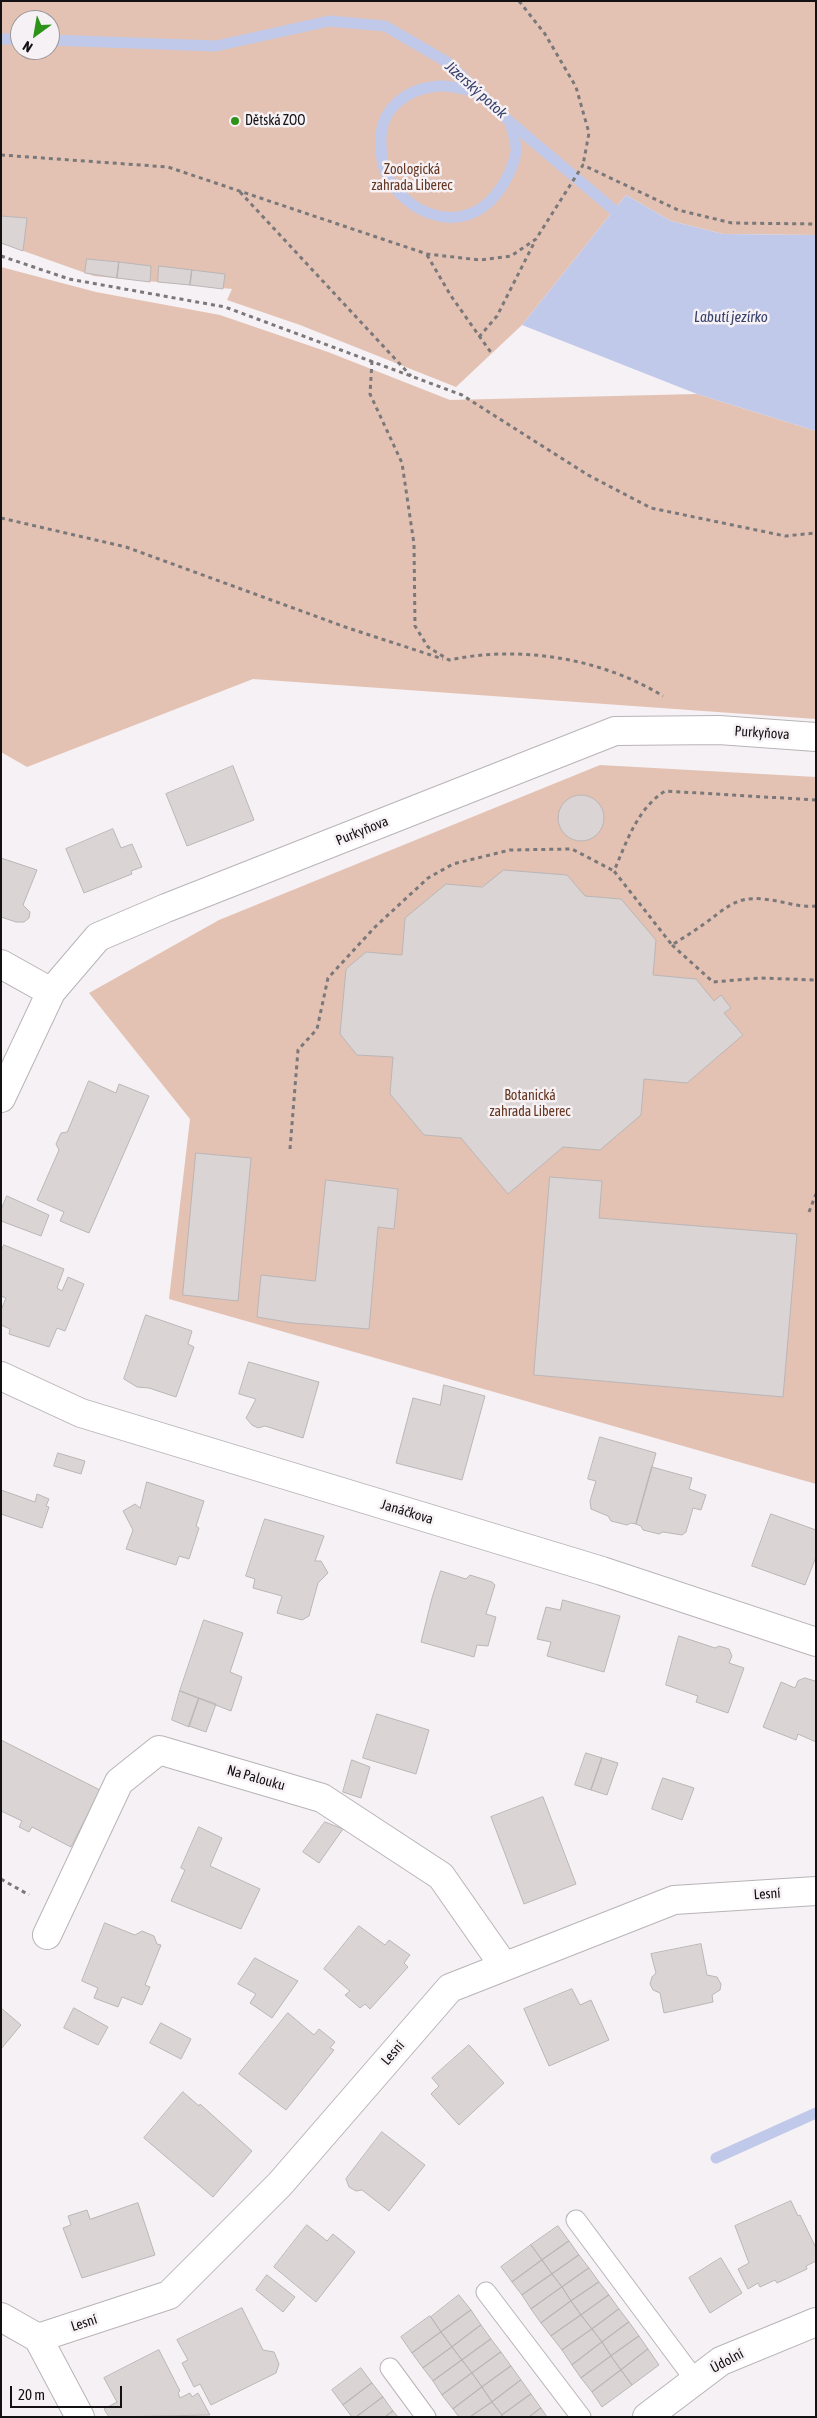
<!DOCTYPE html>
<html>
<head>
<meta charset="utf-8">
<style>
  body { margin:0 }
  #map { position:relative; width:817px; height:2418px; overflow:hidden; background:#f6f1f4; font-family:"Asap Condensed",sans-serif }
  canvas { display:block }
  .frame { position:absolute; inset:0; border:2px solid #131112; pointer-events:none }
  .north { position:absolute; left:10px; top:10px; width:50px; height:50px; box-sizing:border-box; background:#f6f1f4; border:1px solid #9b979a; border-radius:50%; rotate:212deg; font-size:14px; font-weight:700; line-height:20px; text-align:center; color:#131112 }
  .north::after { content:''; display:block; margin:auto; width:18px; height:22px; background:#2c9318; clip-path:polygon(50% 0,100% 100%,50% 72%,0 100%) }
  .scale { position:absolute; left:10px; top:2386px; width:112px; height:22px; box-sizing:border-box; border:2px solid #131112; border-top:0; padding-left:6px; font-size:15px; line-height:18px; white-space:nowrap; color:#131112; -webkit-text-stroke:4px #f6f1f4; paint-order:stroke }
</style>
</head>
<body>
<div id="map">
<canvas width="817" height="2418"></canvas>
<div class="frame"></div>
<div class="north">N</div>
<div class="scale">20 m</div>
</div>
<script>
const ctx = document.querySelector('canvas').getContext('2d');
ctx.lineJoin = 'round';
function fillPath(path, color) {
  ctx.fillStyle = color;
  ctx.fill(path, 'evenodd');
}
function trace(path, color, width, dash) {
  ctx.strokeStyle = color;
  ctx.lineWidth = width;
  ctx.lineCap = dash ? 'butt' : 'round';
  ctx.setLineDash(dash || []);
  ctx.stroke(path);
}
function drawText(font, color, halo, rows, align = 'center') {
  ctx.font = font + ' "Asap Condensed",sans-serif';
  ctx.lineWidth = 5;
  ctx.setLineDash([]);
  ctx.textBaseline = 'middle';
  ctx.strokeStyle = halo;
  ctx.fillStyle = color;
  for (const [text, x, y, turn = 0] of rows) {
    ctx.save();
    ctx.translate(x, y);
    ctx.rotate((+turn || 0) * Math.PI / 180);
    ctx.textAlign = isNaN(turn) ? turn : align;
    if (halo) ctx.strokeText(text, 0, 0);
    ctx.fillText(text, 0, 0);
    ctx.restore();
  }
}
fillPath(new Path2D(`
  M1,1h815v234l-93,-1 -52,-13 -45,-26 -104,130 -66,62 -156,-62 -73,-25 5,-11 -138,-13 -93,-33zM20,20h30v30h-30z
  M1,267l95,25 124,23 108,37 122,48 247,-6 119,37v288l-563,-40 -226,88 -26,-15z
  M600,765l216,12v707l-647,-185 21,-180 -101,-126 130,-73z`), '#e3c2b4');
fillPath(new Path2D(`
  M626,195l45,26 52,13 93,1v196l-119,-37 -175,-69z`), '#c0c9e9');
trace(new Path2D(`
  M1,39h19
  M50,40l166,6 113,-25 56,5 62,36 63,60 104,88 9,12
  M476,92c-12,-3 -25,-7 -37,-6 -30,2 -58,21 -58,53 0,11 0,24 5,34 18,39 69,61 103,29 13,-12 24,-33 27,-50 1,-9 -4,-21 -6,-30
  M716,2158l100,-45`), '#c0c9e9', 11);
const building = new Path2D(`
  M1,216l26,2 -4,33 -22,-8z
  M87,259l32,3 -2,16 -32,-5z
  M119,262l32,4 -1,16 -33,-4z
  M159,266l33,4 -2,15 -32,-3z
  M192,270l33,4 -2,15 -33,-4z
  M233,766l21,54 -67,26 -21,-52z
  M558 818a23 23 0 1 1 46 0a23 23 0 1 1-46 0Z
  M113,829l8,19 11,-4 10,23 -11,4 1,3 -48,19 -18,-44z
  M1,858l36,12 -14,35 7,7 -1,6 -5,4h-8l-15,-5z
  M504,870l63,5 18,21 36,3 35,41 -3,35 43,4 18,22 7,-6 10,13 -7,5 19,22 -56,48 -43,-4 -3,36 -41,35 -37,-3 -55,47 -47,-56 -37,-3 -34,-41 3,-37 -36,-2 -17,-21 6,-65 20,-17 36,3 3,-37 41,-34 36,3z
  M89,1081l27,12 3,-9 30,12 -60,137 -29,-12 4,-9 -27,-12 22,-50 -3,-6 5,-11 6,-1z
  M196,1153l55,5 -13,143 -55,-6z
  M550,1177l52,4 -3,37 198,16 -14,163 -249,-22z
  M326,1180l72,9 -4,40 -16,-2 -9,102 -76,-6 -36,-6 4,-42 54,6z
  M7,1196l42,19 -8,21 -40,-15v-11z
  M4,1245l60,24 -7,19 5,3 6,-14 16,7 -19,47 -8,-3 -8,19 -40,-13 1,-5 -9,-4v-15l5,-12 -5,-2v-44z
  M146,1315l46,16 -4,13 6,3 -18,50 -27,-9 -12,-1 -13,-8z
  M249,1362l70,20 -16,56 -38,-12 -7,2 -6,-3 -6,-7 10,-19 -17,-5z
  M444,1385l41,11 -23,84 -66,-17 17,-65 27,7z
  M600,1437l56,16 -20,71 -5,-1 -4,2 -16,-4 -3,-5 -17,-7 -1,-8 6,-20 -8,-2z
  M58,1453l27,8 -4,13 -27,-8z
  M652,1467l40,11 -3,11 17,6 -5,15 -8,-2 -7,24 -4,3 -19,-3 -4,2 -16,-4 -2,-4 -5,-2z
  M147,1482l57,19 -8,25 3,2 -10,31 -10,-3 -3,9 -50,-16 7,-19 -10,-19 12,-7 5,4z
  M1,1490l34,12 2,-8 12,5 -3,7 3,1 -7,21 -41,-14z
  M771,1514l45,16v27l-11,28 -53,-19z
  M265,1519l59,17 -9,25h6l7,12 -10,10 -9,33 -7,4 -25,-7 5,-17 -29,-8 2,-9 -9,-3z
  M441,1571l25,8 4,-4 22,7 3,3 -9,29 10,3 -8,29 -11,-1 -3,12 -53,-15 11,-44z
  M563,1600l57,16 -16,56 -57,-16 4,-14 -14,-3 9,-32 14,3z
  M204,1620l39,13 -13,39 12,5 -11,34 -51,-20z
  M679,1636l36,12 4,-2 10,3 3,7 -3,7 15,5 -16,45 -32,-11 2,-6 -32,-11z
  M805,1678l10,3 1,4v57l-18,-8 -2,6 -33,-13 18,-45 14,6 3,-7z
  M180,1691l19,7 -10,29 -17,-7z
  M199,1698l17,6 -10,28 -17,-6z
  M377,1714l52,16 -13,44 -53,-16z
  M1,1740l99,50 -29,57 -39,-20 -3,5 -10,-5 3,-6 -21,-10z
  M586,1753l16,5 -11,32 -16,-5z
  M602,1758l16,5 -11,32 -16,-5z
  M352,1760l18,7 -9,31 -18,-6z
  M663,1778l31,10 -12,32 -30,-11z
  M543,1797l33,87 -52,20 -33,-87z
  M325,1822l18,7 -24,34 -16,-11z
  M199,1827l23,11 -12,28 50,23 -19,40 -70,-28 14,-31 -4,-2z
  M105,1923l30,12 7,-4 12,5 3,8 4,1 -16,40 5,2 -8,18 -20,-8 -4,10 -24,-9 4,-10 -16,-7z
  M359,1926l26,19 4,-5 21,15 -6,8 4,4 -38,42 -5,-5 -5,4 -15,-13 5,-4 -26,-22z
  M701,1944l6,31 10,2 4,7 -1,6 -8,5 1,7 -49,11 -4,-20 -7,-3 -3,-6 2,-7 4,-4 -5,-19z
  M255,1958l43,23 -26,37 -22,-15 6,-9 -18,-10z
  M572,1989l8,16 11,-5 18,40 -60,26 -25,-57z
  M1,2008l20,17 -20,24z
  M74,2008l34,19 -10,18 -34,-17z
  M288,2013l26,22 5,-6 16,13 -5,6 4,2 -48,60 -47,-36z
  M161,2023l30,16 -10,20 -31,-16z
  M469,2045l35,38 -45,42 -28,-31 8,-8 -7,-8z
  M183,2092l16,14 1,-2 52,47 -39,46 -69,-59z
  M382,2132l43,33 -36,46 -27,-21 -6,1 -7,-4 -3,-8z
  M791,2201l7,15 2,-1 16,33v13l-10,5 1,3 -30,14 -2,-3 -15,7 -2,-4 -10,6 -10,-20 11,-6 -14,-37z
  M138,2203l17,52 -73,23 -19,-50 8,-3 -3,-9 19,-6 3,9z
  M307,2225l20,16 6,-7 22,18 -39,50 -42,-35z
  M558,2226l11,15 -27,19 -11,-15z
  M569,2241l10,14 -27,19 -10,-14z
  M531,2245l11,15 -30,22 -11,-15z
  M579,2255l10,13 -27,19 -10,-13z
  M721,2258l21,35 -32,20 -21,-35z
  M542,2260l10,14 -30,21 -10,-13z
  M589,2268l10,14 -28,19 -9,-14z
  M552,2274l10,13 -31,22 -9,-14z
  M267,2275l28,22 -12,15 -27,-22z
  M599,2282l10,13 -28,20 -10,-14z
  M562,2287l9,14 -30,22 -10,-14z
  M459,2295l12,15 -30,22 -10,-15z
  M609,2295l10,14 -27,20 -11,-14z
  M571,2301l10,14 -30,21 -10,-13z
  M242,2308l21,42 11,2 5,12 -3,9 -65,32 -11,-21 -6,3 -12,-24 6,-3 -11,-20z
  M619,2309l10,13 -27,20 -10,-13z
  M471,2310l10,15 -29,22 -11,-15z
  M581,2315l11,14 -30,21 -11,-14z
  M430,2316l11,16 -29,21 -11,-16z
  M629,2322l10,14 -28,20 -9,-14z
  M481,2325l10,14 -29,21 -10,-13z
  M592,2329l10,13 -30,23 -10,-15z
  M441,2332l11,15 -29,21 -11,-15z
  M639,2336l9,13 -27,21 -10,-14z
  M491,2339l10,13 -29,21 -10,-13z
  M602,2342l9,14 -30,22 -9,-13z
  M452,2347l10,13 -29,21 -10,-13z
  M648,2349l11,16 -27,20 -11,-15z
  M159,2350l21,41 -2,2 2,5 10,-5 2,4 6,-4 12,22 -101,2 -5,-8 13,-7 -13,-24z
  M501,2352l10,14 -29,21 -10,-14z
  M611,2356l10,14 -29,22 -11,-14z
  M462,2360l10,13 -30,22 -9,-14z
  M511,2366l10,14 -29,22 -10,-15z
  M361,2368l11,15 -29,22 -11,-15z
  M621,2370l11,15 -30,22 -10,-15z
  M472,2373l10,14 -29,22 -11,-14z
  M521,2380l10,14 -29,21 -10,-13z
  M372,2383l11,14 -27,20h-4l-9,-12z
  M482,2387l10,15 -22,15h-11l-6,-8z
  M531,2394l10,14 -12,9h-26l-1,-2z
  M383,2397l10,14 -8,6h-29z
  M492,2402l10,13 -2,2h-30z
  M541,2408l6,9h-18z
  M393,2411l5,6h-13z`);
fillPath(building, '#dad4d5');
trace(building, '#bbb6b6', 1);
const service = new Path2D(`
  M576,2220l119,160
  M486,2292l95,125
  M390,2368l36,49`);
const minor = new Path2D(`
  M1,964l50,28
  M1,1098l50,-106 47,-55 68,-29 449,-177 104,-1 97,7
  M1,1376l80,37 521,158 214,71
  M47,1935l72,-153 40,-32 163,48 119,78 63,90
  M1,2317l37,21 42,79
  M38,2338l131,-43 111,-111 170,-196 224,-88 142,-9
  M647,2417l74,-56 95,-39`);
trace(service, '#b8b4b7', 21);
trace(minor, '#b8b4b7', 30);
trace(new Path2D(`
  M519,1l26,33 31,53 13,46 -6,32
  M1,155l167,12 259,87 53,6 31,-4 25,-17 47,-74 95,45 54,13 84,1
  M240,192l171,184
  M427,255l24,41 41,58
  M1,256l68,23 156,28 237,88 126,80 63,33 134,28 31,-3
  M479,337l18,-21 38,-75
  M372,361l-2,33 32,69 12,81 1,82 13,21 21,13c71,-15 152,-2 214,36
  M1,518l125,29 222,81 95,31
  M816,800l-151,-9c-28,18 -38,50 -51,80l58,74c11,-7 22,-14 32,-21 20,-14 31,-28 58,-25 19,1 35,9 54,7
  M672,945l41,37 47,-4 56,2
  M290,1149l8,-99 19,-21 11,-51 47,-51 53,-49 25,-14 57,-14 62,-1 42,22
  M809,1212l7,-18
  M1,1879l28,16`), '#7b787a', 3, [4, 4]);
trace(service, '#fff', 19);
trace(minor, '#fff', 28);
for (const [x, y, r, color] of [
  [235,121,5,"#2c9318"]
]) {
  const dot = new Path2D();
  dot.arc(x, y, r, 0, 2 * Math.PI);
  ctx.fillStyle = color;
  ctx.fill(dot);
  trace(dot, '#f6f1f4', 2);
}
drawText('14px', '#131112', '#f6f1f4', [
  ["Dětská ZOO",245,121]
], 'left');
drawText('14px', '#663621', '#f6f1f4', [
  ["Zoologická",412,170],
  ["zahrada Liberec",412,186],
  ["Botanická",530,1096],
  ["zahrada Liberec",530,1112]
]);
drawText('14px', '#131112', '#f6f1f4', [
  ["Purkyňova",762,733,4],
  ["Purkyňova",362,831,-22],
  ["Janáčkova",407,1512,17],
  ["Na Palouku",256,1778,16],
  ["Lesní",767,1894,-4],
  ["Lesní",393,2053,-49],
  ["Lesní",84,2323,-18],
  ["Údolní",727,2361,-28]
]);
drawText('italic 15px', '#36406c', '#f6f1f4', [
  ["Jizerský potok",476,90,42],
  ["Labutí jezírko",731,317]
]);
</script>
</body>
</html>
